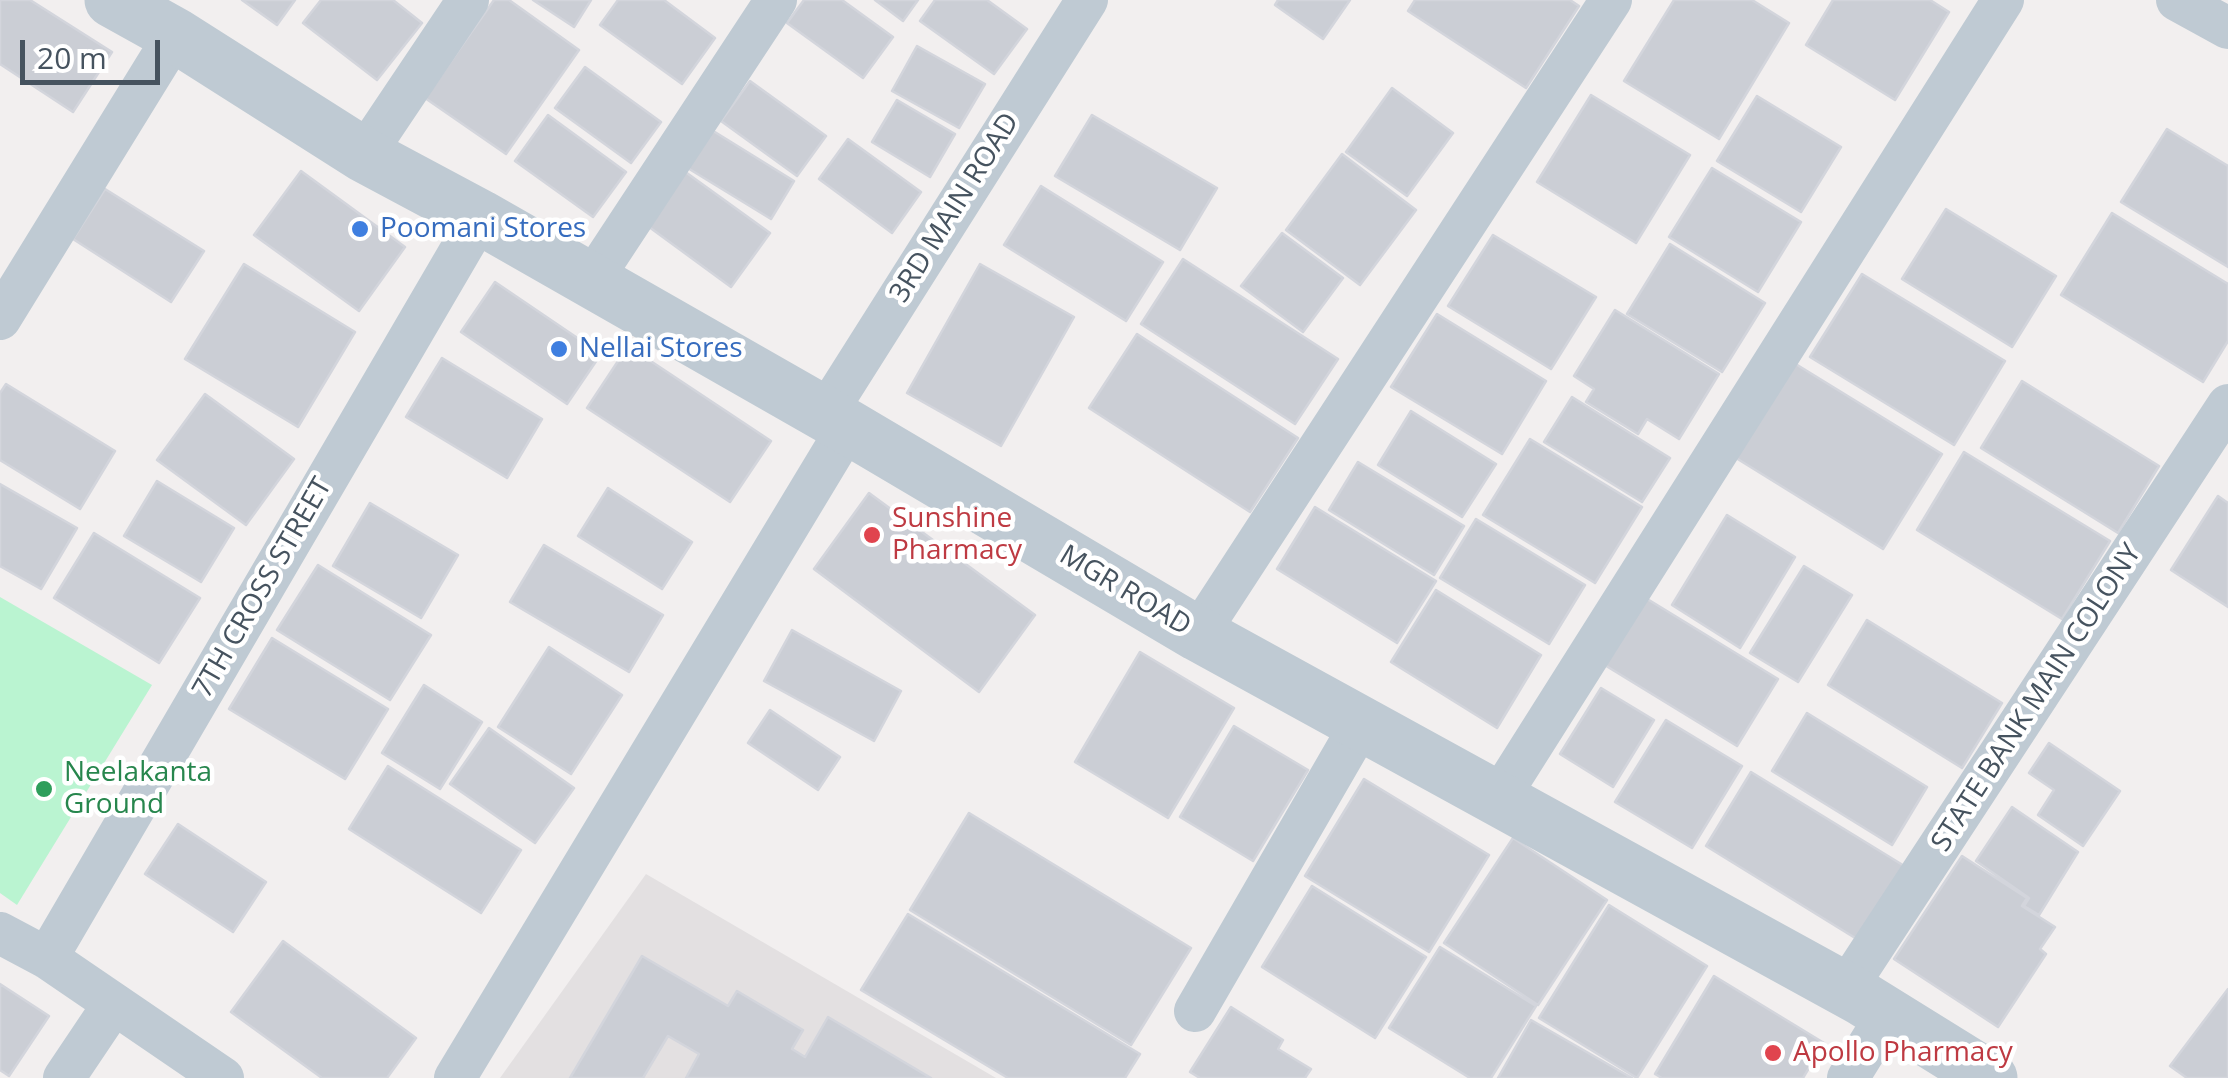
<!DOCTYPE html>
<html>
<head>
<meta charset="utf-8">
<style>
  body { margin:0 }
  #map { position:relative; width:2228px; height:1078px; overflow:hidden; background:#f2efef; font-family:"Open Sans",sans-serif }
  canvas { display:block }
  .scale { position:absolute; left:20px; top:40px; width:140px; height:45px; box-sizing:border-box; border:5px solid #46535f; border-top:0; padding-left:12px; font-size:30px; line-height:35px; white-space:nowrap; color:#46535f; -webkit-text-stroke:8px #fff; paint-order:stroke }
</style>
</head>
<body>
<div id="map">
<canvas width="2228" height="1078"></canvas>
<div class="scale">20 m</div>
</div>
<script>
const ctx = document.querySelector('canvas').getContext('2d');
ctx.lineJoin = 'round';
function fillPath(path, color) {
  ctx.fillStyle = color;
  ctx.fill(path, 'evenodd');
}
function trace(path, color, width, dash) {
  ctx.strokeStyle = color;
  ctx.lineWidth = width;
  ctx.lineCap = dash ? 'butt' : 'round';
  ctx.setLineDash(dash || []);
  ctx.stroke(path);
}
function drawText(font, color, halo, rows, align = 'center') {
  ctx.font = font + ' "Open Sans",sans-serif';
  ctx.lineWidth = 9;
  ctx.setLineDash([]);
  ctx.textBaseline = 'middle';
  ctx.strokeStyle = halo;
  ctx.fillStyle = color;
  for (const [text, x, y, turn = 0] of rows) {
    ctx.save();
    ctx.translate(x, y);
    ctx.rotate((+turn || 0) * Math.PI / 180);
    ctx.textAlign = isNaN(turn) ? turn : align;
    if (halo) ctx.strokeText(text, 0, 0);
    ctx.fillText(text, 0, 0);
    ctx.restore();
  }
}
fillPath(new Path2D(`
  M646,874l350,204h-496z`), '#e3e0e1');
fillPath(new Path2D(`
  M0,597l152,88 -135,220 -17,-12z`), '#baf4d1');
const building = new Path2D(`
  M0,0h30l82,52 -39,60 -73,-48z
  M242,0h53l-18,25z
  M321,0h72l29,23 -45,57 -74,-57z
  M494,0h15l70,50 -73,104 -81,-56z
  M533,0h58l-17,27z
  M618,0h46l51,38 -33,46 -82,-59z
  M804,0h38l51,37 -30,41 -76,-55z
  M875,0h43l-15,21z
  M935,0h52l40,29 -33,45 -74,-53z
  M1278,0h72l-27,39 -48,-34z
  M1415,0h155l9,6 -53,82 -118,-77z
  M1674,0h78l37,23 -70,116 -95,-58z
  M1833,0h97l19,12 -54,88 -89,-55z
  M917,46l68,38 -26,44 -67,-37z
  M585,67l76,55 -30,41 -76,-55z
  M750,81l76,55 -29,40 -76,-55z
  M1392,88l61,45 -46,63 -61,-44z
  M1591,95l99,60 -54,88 -99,-61z
  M1757,96l84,51 -40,65 -84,-51z
  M897,100l58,34 -25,43 -58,-35z
  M548,115l78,57 -33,45 -78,-56z
  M1092,115l125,73 -37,62 -125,-74z
  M710,129l84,52 -23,38 -85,-52z
  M2167,129l61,37v101l-107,-65z
  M848,139l73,53 -29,41 -73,-54z
  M1342,154l74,56 -56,75 -74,-55z
  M1712,168l89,54 -43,70 -89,-55z
  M301,171l104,76 -46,64 -105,-76z
  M684,171l86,62 -39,54 -86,-63z
  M1041,186l122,76 -37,59 -122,-76z
  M105,189l99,62 -33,51 -98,-63z
  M1946,209l110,67 -44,71 -110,-68z
  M2112,213l116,71v57l-25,41 -142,-87z
  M1282,233l61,45 -40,54 -62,-46z
  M1493,235l103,62 -45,72 -103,-63z
  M1670,244l95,59 -43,69 -95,-58z
  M1183,259l155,100 -43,65 -154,-100z
  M244,264l111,68 -57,95 -113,-68z
  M980,264l94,53 -73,129 -94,-53z
  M1862,274l143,87 -51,84 -144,-88z
  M495,282l106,72 -34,50 -106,-72z
  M1615,310l104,64 -40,65 -32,-20 -9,15 -52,-32 8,-13 -20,-13z
  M1437,314l109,67 -44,73 -111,-67z
  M1137,334l161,104 -48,74 -161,-104z
  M628,346l143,95 -41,61 -143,-94z
  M442,358l100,61 -35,59 -101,-61z
  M1794,363l148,91 -59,95 -147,-91z
  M2022,381l137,85 -41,67 -137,-85z
  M6,384l109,67 -35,58 -80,-49v-67z
  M205,394l89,65 -48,66 -89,-65z
  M1572,397l98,61 -28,44 -98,-60z
  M1411,411l85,53 -34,53 -84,-52z
  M1530,439l112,68 -47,76 -112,-68z
  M1964,452l146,89 -48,78 -145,-89z
  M1358,462l106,64 -30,49 -105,-65z
  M157,481l77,47 -33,54 -77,-46z
  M0,484l77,44 -36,61 -41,-23z
  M608,488l84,54 -30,47 -84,-53z
  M869,493l166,122 -56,77 -165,-123z
  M2218,496l10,7v104l-57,-37z
  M370,503l88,52 -37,63 -88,-52z
  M1315,507l121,74 -39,62 -120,-74z
  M1727,515l68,42 -55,91 -68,-43z
  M1476,519l109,66 -36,59 -109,-66z
  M94,533l106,65 -41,65 -105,-65z
  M544,545l119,70 -34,57 -119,-70z
  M318,565l113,70 -41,65 -113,-70z
  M1804,566l48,29 -54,87 -48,-29z
  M1436,590l105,65 -44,73 -106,-66z
  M1644,597l134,82 -41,67 -134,-82z
  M1867,620l135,83 -40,65 -134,-83z
  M792,630l109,61 -27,50 -110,-60z
  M272,638l116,71 -43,70 -116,-70z
  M549,647l73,48 -51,79 -73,-47z
  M1140,652l94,56 -66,110 -93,-56z
  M424,685l58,37 -42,67 -58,-36z
  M1601,688l53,32 -41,67 -53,-33z
  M770,710l70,47 -22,33 -70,-47z
  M1807,713l120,74 -35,58 -120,-74z
  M1666,720l76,46 -50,82 -77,-46z
  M1234,726l74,44 -55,91 -73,-44z
  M489,728l85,60 -39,55 -85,-59z
  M2049,743l71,48 -37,55 -45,-31 16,-25 -25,-17z
  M388,766l133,84 -40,63 -132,-84z
  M1751,772l155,95 -46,74 -154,-95z
  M1364,779l125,76 -60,97 -124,-76z
  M2012,807l66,45 -39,63 -15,-9 5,-8 -53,-37z
  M969,813l222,135 -60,97 -221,-135z
  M178,824l88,58 -33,50 -88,-58z
  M1513,838l94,62 -69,105 -94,-62z
  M1962,856l65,42 -5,8 33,21 -15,22 6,5 -48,73 -104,-68z
  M1312,886l114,71 -51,81 -113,-71z
  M1609,905l98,61 -70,112 -98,-60z
  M908,914l232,140 -15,24h-117l-147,-88z
  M283,941l133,97 -29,40h-65l-91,-66z
  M1440,947l96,59 -45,72h-21l-81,-50z
  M642,956l86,50 9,-15 66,39 -11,19 13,8 23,-40 103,61h-245l13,-24 -31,-18 -25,42h-73z
  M1714,976l110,67 -21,35h-141l-7,-4z
  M0,984l49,32 -40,60 -9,-6z
  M2228,989v89h-41l-17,-12z
  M1231,1007l52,33 -5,9 33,20 -6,9h-105l-10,-6z
  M1531,1020l101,58h-134z`);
fillPath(building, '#cbced5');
trace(building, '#d3d5dc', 2.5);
trace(new Path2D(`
  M2177,0l51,28
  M364,155l104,-155
  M591,281l185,-281
  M0,319l175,-284
  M824,416l263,-416
  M1198,634l413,-634
  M1498,799l505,-799
  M0,933l47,25 176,120
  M47,958l433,-741
  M1845,990l383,-585
  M1195,1011l166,-287
  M64,1078l49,-73
  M455,1078l393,-651
  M1848,1078l39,-63`), '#bfcad3', 42);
trace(new Path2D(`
  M112,0l63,35 189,120 116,62 368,210 350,207 663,364 129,80`), '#bfcad3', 55);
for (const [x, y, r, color] of [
  [360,229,10,"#3f7fe0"],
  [559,349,10,"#3f7fe0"],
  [872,535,10,"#e0444e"],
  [44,789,10,"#2e9e5b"],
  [1773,1053,10,"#e0444e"]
]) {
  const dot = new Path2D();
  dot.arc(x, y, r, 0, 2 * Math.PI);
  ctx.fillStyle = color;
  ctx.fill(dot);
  trace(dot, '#fff', 4);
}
drawText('28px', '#46535f', '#fff', [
  ["3RD MAIN ROAD",955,208,-58],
  ["7TH CROSS STREET",263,588,-60],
  ["MGR ROAD",1125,591,31],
  ["STATE BANK MAIN COLONY",2037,698,-57]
]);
drawText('28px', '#366cbe', '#fff', [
  ["Poomani Stores",380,229],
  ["Nellai Stores",579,349]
], 'left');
drawText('28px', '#be3a42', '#fff', [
  ["Sunshine",892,519],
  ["Pharmacy",892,551],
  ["Apollo Pharmacy",1793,1053]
], 'left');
drawText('28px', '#27864d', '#fff', [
  ["Neelakanta",64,773],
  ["Ground",64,805]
], 'left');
</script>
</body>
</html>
